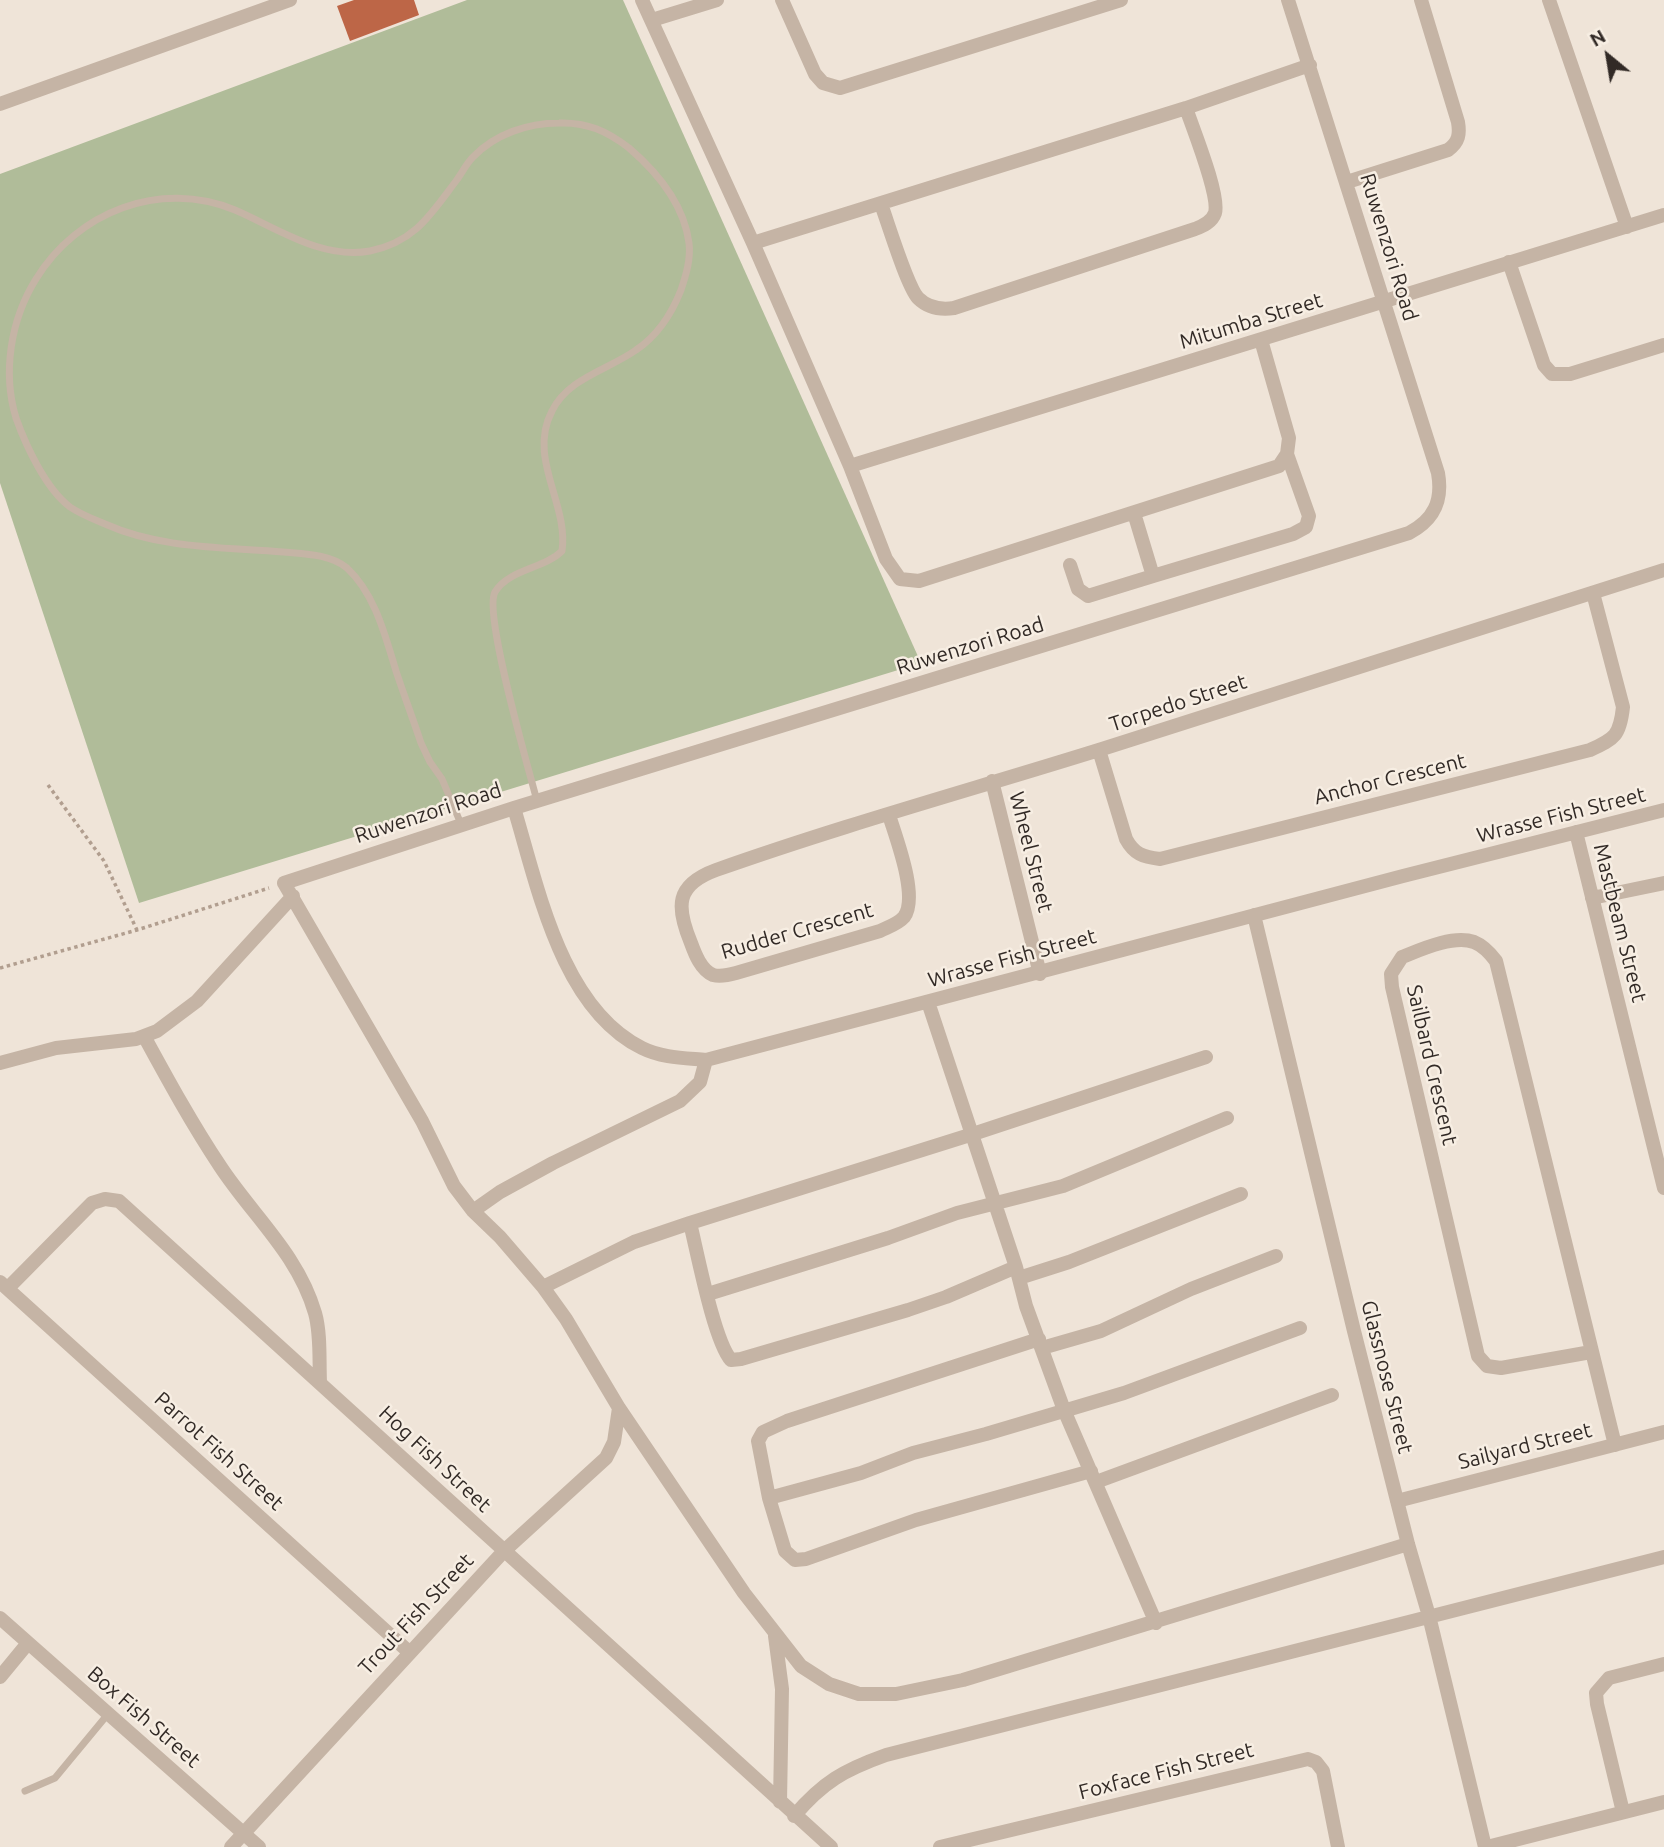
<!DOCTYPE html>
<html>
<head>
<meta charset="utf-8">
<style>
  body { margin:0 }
  #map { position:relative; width:1664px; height:1847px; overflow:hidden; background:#efe4d8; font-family:Ubuntu,sans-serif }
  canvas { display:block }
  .north { position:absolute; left:1573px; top:21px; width:70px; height:70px; -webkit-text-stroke:5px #f7eee3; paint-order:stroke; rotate:330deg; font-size:19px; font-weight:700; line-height:28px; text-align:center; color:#322a26 }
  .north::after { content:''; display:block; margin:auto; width:24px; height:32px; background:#322a26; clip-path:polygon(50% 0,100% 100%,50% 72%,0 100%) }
</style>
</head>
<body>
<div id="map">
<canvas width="1664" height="1847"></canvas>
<div class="north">N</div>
</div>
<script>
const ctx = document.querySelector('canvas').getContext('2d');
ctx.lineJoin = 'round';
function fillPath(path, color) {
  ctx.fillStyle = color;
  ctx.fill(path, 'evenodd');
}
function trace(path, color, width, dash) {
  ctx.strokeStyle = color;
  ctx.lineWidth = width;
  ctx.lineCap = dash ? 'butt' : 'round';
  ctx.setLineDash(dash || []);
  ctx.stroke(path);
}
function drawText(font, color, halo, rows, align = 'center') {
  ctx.font = font + ' Ubuntu,sans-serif';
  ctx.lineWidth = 5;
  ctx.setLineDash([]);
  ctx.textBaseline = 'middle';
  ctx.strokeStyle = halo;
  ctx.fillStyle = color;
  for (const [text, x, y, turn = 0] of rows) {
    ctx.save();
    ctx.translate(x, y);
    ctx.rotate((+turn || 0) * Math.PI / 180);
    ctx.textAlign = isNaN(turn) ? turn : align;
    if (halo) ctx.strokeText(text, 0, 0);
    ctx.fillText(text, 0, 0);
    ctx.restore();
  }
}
fillPath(new Path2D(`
  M467,0h156l298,663 -782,240 -139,-420v-309z`), '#b0bc99');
fillPath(new Path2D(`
  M354,0h60l5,15 -69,26 -13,-35z`), '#bd6647');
trace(new Path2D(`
  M48,785l56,76 33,69
  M0,968l137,-38 132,-42`), '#b19e8f', 3.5, [3.5, 3.5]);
trace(new Path2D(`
  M461,824l-19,-45 -12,-17 -9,-19c-8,-24 -17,-48 -25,-72 -11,-36 -21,-77 -49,-103 -17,-14 -43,-14 -64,-16 -61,-5 -122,-3 -178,-28 -12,-5 -25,-10 -35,-17 -24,-18 -44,-61 -54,-89 -14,-46 -5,-99 20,-139 41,-67 124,-100 199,-69 42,18 87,50 135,41 45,-9 61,-37 86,-70 6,-8 10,-17 17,-24 22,-23 55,-34 86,-34 28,-1 48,8 70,25 28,24 55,57 60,95 2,16 -3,32 -8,47 -9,23 -24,46 -45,60 -28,20 -68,28 -84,61 -25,47 17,93 10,140 -18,18 -53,18 -67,41 -12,21 34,178 42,209
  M25,1791l30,-13 53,-64`), '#c5b4a5', 7);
trace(new Path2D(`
  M642,0l111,243 97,223 36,93 14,20 19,2 360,-115 8,-12 2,-16 -28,-98
  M782,0l33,74 8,9 17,5 281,-88
  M1288,0l150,473c5,28 -4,47 -29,60l-895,275 -230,75 138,238 32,65 19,25 27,26 43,50 23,32 53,89 125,185 57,73 28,18 30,10h37l67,-14 445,-136
  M1549,0l78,227
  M652,20l65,-20
  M0,104l290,-104
  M1347,182l101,-32c11,-8 12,-16 10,-28l-37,-122
  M881,204c7,19 26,82 37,94 10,10 22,12 36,10l241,-79c8,-3 17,-7 20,-16 5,-18 -22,-84 -29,-105
  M753,243l433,-135 124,-43
  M1509,262l35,103 8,9h18l94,-29
  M850,466l814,-251
  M1070,565l8,24 10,7 65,-20 -19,-63
  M1153,576l140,-42 13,-7 3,-11 -22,-62
  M1099,750l27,89c8,15 17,18 34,20l430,-109c25,-11 30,-15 33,-43l-30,-114
  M992,781l48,193
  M514,808c24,79 47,200 128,240 20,10 43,10 64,12l697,-184 261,-66
  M889,815c7,23 30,82 15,102 -6,7 -16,10 -24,14l-144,42c-7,2 -15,4 -23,2 -12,-5 -18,-21 -22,-32 -15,-36 -16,-58 25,-73 127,-45 258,-81 386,-121 188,-59 375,-119 562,-179
  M1576,832l88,356
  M1592,898l72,-15
  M1254,915l100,416 54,213 21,72 56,231
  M928,1002l88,265 10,39 38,104 92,213
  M144,1036c24,44 48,88 76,130 32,49 78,88 95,147 6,21 4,48 5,69
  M0,1063l56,-15 80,-9 21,-8 40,-30 96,-105
  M473,1211l27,-19 53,-29 127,-62 20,-19 6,-22
  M690,1223c7,28 24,118 41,137l10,-1 167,-49 38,-13 70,-30
  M1019,1278l50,-16 172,-68
  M0,1282l409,370
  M543,1287l91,-45 56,-19 283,-89 233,-77
  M8,1288l84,-85 13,-4 14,2 712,646
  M708,1294l180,-56 69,-25 106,-27 164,-68
  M1039,1339l-252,82 -24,11 -5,9 11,57 16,53 10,9 11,-1 110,-39 175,-49
  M1042,1348l59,-17 90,-42 85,-33
  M1591,1352l-90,16 -14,-2 -9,-10 -86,-369 -1,-13 11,-17c20,-8 51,-22 72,-15 10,4 16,11 22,19l119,484
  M1096,1482l236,-87
  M769,1498l92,-25 52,-20 73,-19 138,-41 176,-65
  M1397,1501l267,-69
  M0,1618l259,229
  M775,1636l7,53 -2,113
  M0,1677l28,-34
  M1623,1812l-26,-108 -1,-11 13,-15 55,-14
  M794,1816c29,-34 50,-46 92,-61l778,-198
  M231,1847l273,-296 102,-93 8,-16 5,-34
  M940,1847l368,-88 8,3 7,9 15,76
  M1487,1847l177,-45`), '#c5b4a5', 14);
drawText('21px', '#322a26', '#f7eee3', [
  ["Ruwenzori Road",1389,247,73],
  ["Mitumba Street",1251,321,-17],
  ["Ruwenzori Road",970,646,-17],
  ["Torpedo Street",1178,703,-18],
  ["Anchor Crescent",1390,779,-14],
  ["Ruwenzori Road",428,813,-18],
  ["Wrasse Fish Street",1561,815,-14],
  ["Wheel Street",1031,852,76],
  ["Mastbeam Street",1620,923,76],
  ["Rudder Crescent",797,931,-16],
  ["Wrasse Fish Street",1012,958,-15],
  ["Sailbard Crescent",1432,1065,77],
  ["Glassnose Street",1387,1377,76],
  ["Sailyard Street",1525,1446,-14],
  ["Parrot Fish Street",219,1451,42],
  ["Hog Fish Street",435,1459,43],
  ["Trout Fish Street",416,1614,-47],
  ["Box Fish Street",144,1717,41],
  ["Foxface Fish Street",1166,1771,-14]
]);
</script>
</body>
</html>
